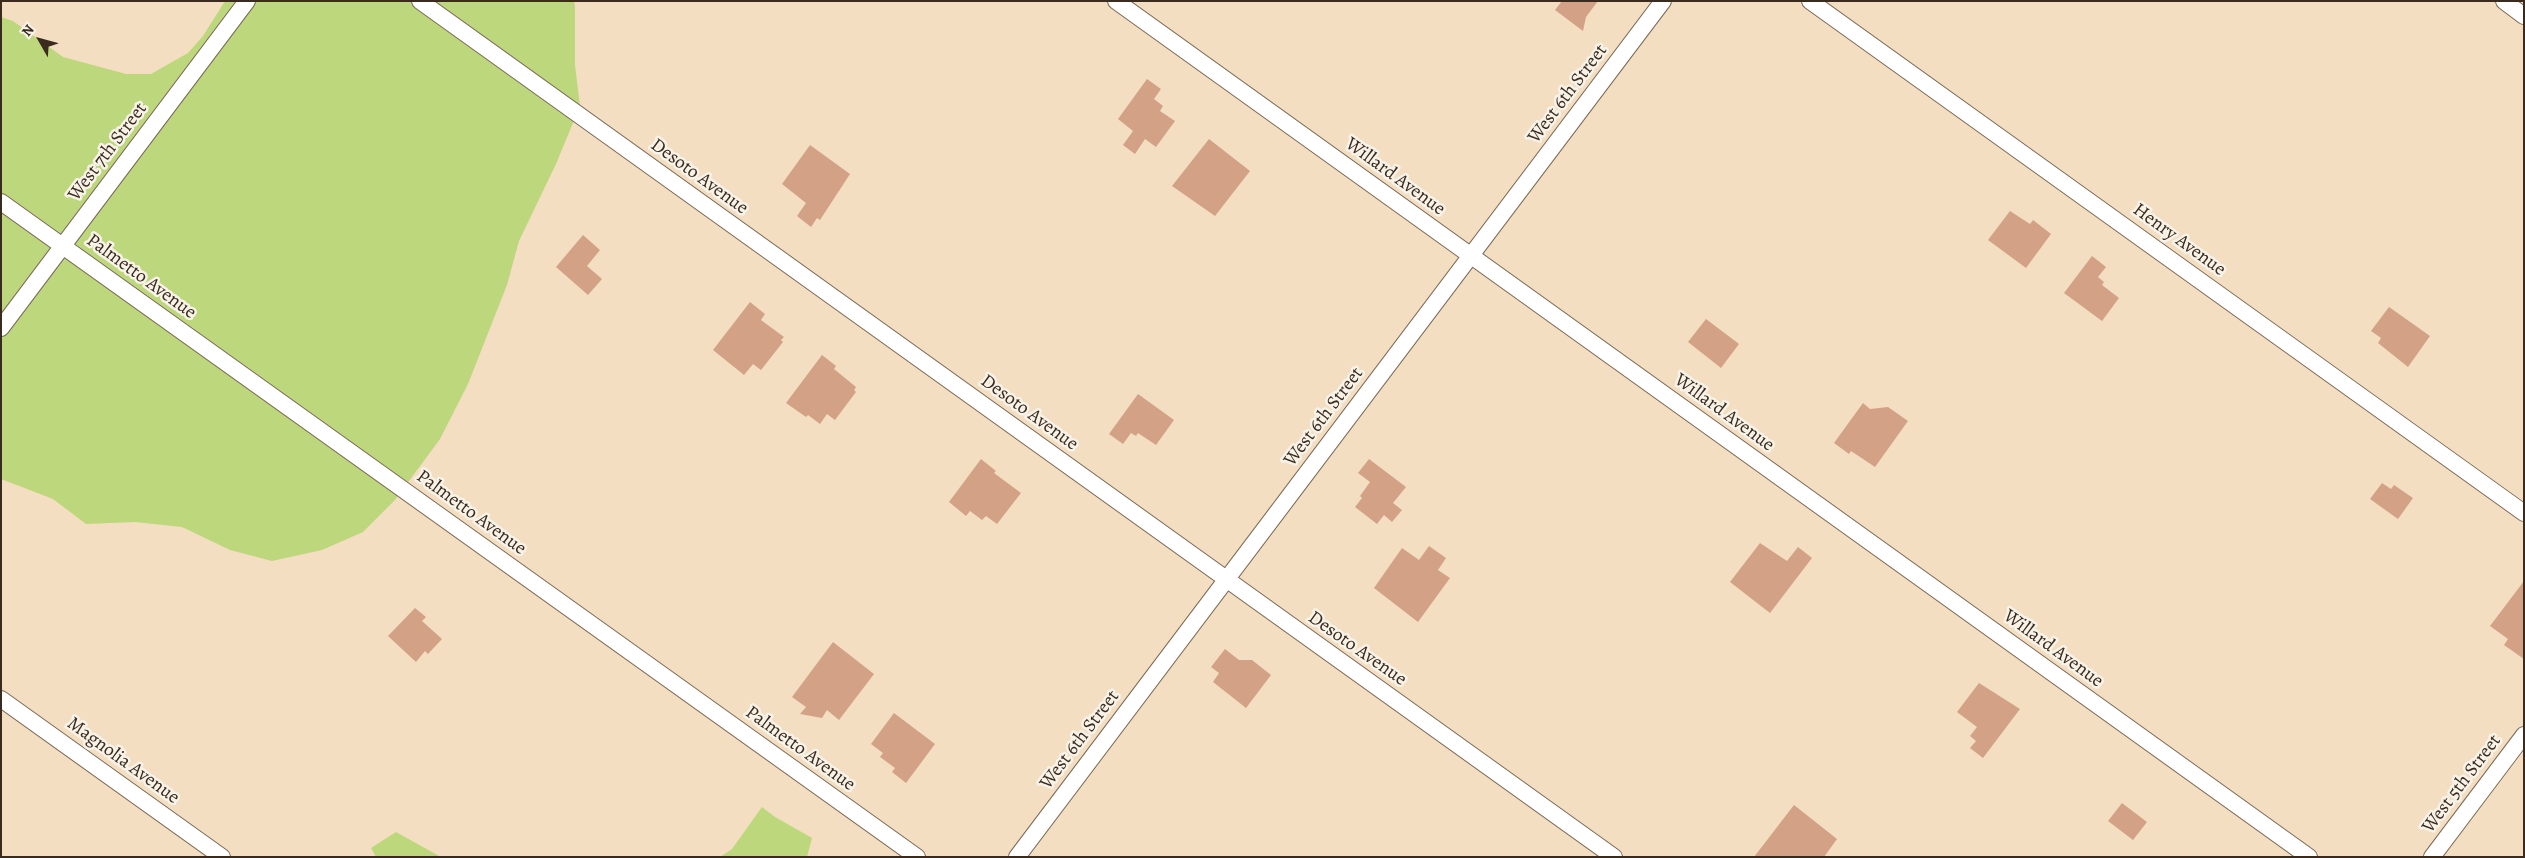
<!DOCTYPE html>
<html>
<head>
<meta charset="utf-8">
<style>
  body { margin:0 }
  #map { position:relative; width:2525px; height:858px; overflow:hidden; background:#f3dec1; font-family:Alegreya,serif }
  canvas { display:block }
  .frame { position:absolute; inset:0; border:2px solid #3b2a1e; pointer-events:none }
  .north { position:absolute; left:15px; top:15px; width:50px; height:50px; -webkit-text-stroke:4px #f7f3e8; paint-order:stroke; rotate:308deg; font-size:14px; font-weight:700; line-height:20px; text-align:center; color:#3b2a1e }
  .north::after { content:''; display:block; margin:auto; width:18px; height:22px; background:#3b2a1e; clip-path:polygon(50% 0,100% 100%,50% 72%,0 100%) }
</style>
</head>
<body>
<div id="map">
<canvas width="2525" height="858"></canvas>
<div class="frame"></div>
<div class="north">N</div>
</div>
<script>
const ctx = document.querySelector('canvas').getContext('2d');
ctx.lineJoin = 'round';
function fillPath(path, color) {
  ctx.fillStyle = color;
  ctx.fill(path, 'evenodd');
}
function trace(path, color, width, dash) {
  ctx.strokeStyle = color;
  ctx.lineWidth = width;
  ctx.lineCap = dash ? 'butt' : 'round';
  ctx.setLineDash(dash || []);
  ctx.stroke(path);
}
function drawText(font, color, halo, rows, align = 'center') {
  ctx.font = font + ' Alegreya,serif';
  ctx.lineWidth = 5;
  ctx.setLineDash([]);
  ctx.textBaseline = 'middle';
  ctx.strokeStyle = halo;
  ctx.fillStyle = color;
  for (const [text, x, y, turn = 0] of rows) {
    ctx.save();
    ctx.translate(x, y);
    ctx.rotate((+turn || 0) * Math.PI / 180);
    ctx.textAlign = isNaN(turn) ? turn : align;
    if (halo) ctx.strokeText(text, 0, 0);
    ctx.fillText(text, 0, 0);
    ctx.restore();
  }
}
fillPath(new Path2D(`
  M225,1h349l1,6v58l5,41 -24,58 -37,77 -12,44 -39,99 -28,55 -45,61 -32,32 -41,18 -50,11 -42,-11 -48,-23 -47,-5 -49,2 -33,-25 -52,-20v-462l12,4 50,36 63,17h25l37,-21 15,-17z
  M762,807l13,10 37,21 -5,19h-87l12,-8z
  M396,832l45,25h-65l-5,-9z`), '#bdd77c');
fillPath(new Path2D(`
  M1562,1h36l-12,16 -3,14 -28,-21z
  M1147,79l14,10 -7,10 9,7 -3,5 15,10 -19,26 -11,-8 -10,15 -12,-9 10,-14 -15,-12z
  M1209,139l41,32 -35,45 -43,-30z
  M810,145l40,29 -30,46 -3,-2 -6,9 -14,-11 9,-13 -24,-19z
  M2010,211l20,13 3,-4 18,14 -25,34 -38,-28z
  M583,235l17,15 -13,16 15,13 -14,16 -32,-28z
  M2092,256l14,11 -8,10 6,5 -2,3 17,13 -17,23 -38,-28z
  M750,302l15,12 -4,6 23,17 -3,3 2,2 -22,28 -8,-6 -9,11 -31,-25z
  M2389,307l41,29 -22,31 -30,-24 3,-5 -10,-7z
  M1706,319l33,25 -18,24 -33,-26z
  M822,355l14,11 -2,3 22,18 -2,3 2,2 -21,28 -8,-6 -7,10 -12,-9 -2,2 -20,-14z
  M1138,394l36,26 -18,25 -18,-12 -2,3 -5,-3 -8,11 -14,-10z
  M1863,403l7,6 18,-2 20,14 -33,46 -24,-16 -2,3 -15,-11z
  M981,459l15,12 -2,2 27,20 -24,31 -11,-8 -4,4 -12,-9 -4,5 -17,-14z
  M1369,459l37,28 -13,16 9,7 -10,12 -8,-7 -7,9 -22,-17 7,-9 -2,-2 10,-14 -12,-9z
  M2382,483l9,6 3,-4 19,13 -15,21 -28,-20z
  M1760,543l27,18 11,-14 14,11 -42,55 -40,-31z
  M1429,546l17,12 -8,12 12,8 -32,44 -44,-34 28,-40 17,12z
  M2524,581v78l-20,-14 4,-6 -18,-13z
  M415,608l11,9 -4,4 20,18 -14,15 -3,-3 -9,11 -28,-26z
  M833,642l41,32 -35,46 -12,-10 -5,8 -22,-4 6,-7 -14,-10z
  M1225,649l14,11h13l19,15 -25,33 -33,-26 6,-9 -8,-6z
  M1979,683l41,26 -37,49 -13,-10 6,-7 -6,-5 7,-9 -20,-15z
  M894,713l41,31 -29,39 -14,-11 3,-4 -15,-11 3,-4 -12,-9z
  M2122,803l25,19 -14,18 -25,-19z
  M1794,805l43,34 -13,18h-70z`), '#d3a186');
const street = new Path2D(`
  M420,1l1194,856
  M1116,1l1193,856
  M1810,1l714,512
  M2504,1l20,15
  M1,202l916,655
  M1,328l246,-327
  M1,699l221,158
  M1017,857l646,-856
  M2432,857l92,-122`);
trace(street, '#7b6957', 18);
trace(street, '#fff', 16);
drawText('19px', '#3b2a1e', '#f7f3e8', [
  ["West 6th Street",1568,94,-53],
  ["West 7th Street",108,152,-53],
  ["Desoto Avenue",699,177,36],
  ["Willard Avenue",1395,177,36],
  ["Henry Avenue",2179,240,36],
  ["Palmetto Avenue",141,277,36],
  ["Desoto Avenue",1029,413,36],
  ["Willard Avenue",1724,413,36],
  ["West 6th Street",1324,417,-53],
  ["Palmetto Avenue",471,513,36],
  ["Desoto Avenue",1357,649,35],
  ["Willard Avenue",2053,649,36],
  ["West 6th Street",1080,740,-53],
  ["Palmetto Avenue",800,749,36],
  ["Magnolia Avenue",123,761,36],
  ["West 5th Street",2462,784,-53]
]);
</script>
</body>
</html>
